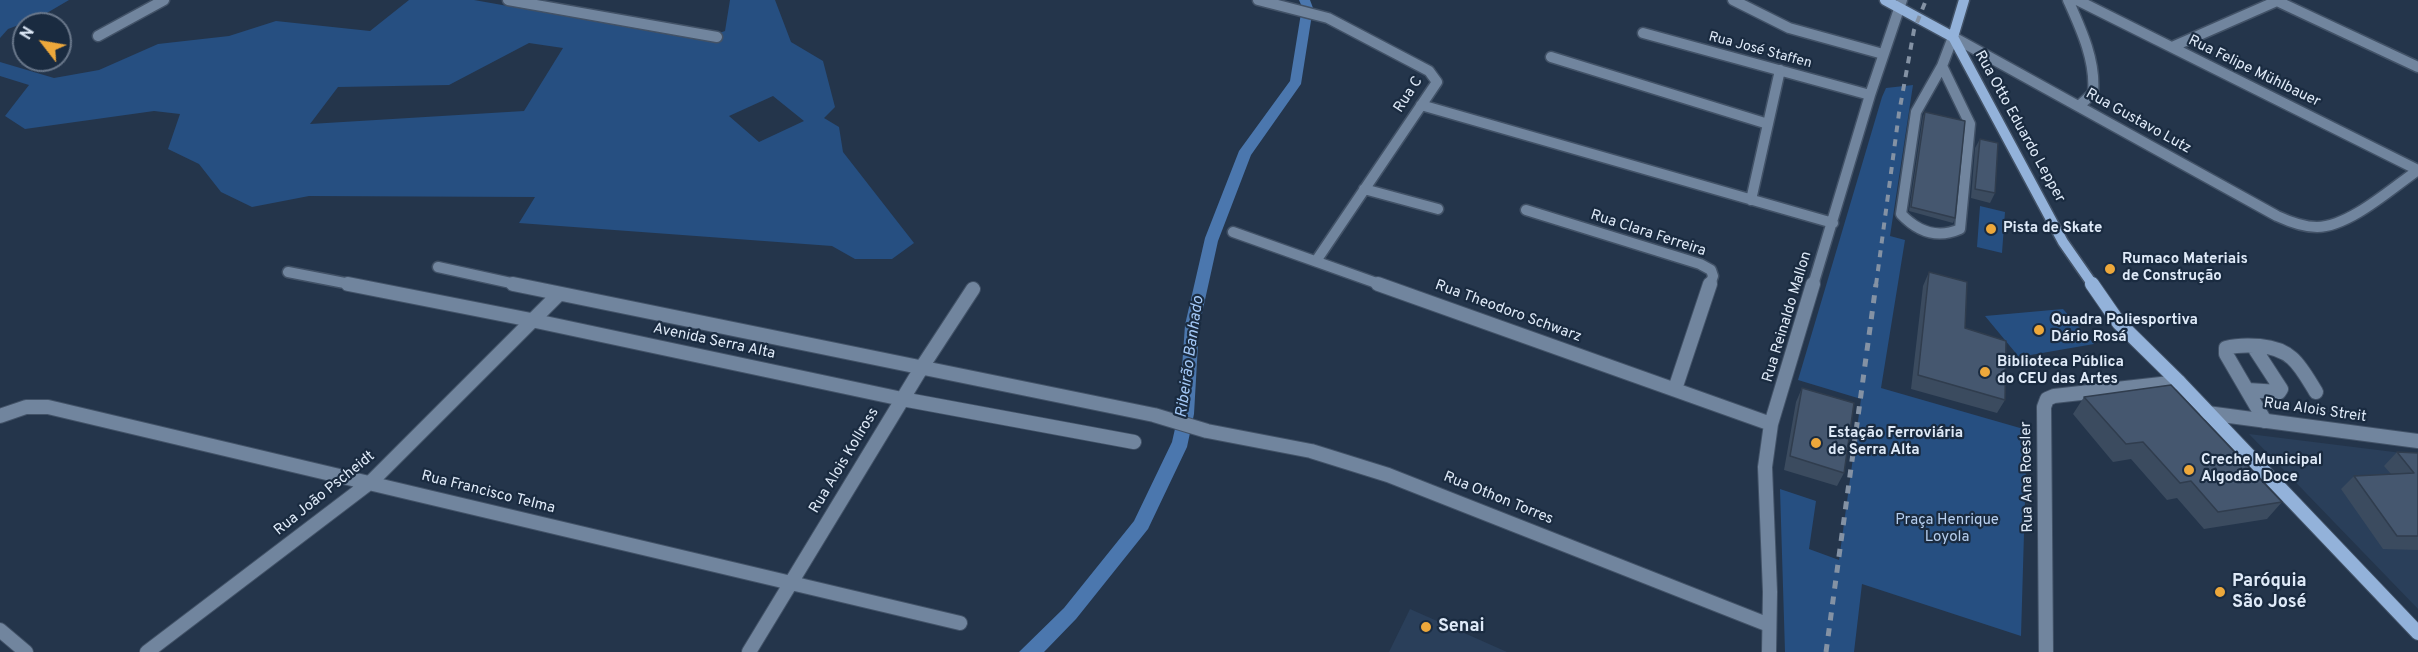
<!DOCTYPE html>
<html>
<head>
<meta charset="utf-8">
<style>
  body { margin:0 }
  #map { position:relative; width:2418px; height:652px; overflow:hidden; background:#24354b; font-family:Overpass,sans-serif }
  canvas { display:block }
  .north { position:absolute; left:12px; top:12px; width:60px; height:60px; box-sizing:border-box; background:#1a2b40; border:2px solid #69778a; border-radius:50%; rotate:301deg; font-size:16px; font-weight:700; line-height:24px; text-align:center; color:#dfeaf8 }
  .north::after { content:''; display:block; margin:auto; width:21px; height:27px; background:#eda83b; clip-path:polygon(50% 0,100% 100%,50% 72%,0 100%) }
</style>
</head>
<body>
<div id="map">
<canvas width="2418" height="652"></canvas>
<div class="north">N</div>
</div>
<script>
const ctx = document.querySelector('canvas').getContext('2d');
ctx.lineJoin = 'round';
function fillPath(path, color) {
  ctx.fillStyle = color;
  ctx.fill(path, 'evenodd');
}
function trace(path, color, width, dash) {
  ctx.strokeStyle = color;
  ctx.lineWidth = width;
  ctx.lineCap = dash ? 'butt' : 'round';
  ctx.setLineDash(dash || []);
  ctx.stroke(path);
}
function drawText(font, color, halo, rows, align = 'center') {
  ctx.font = font + ' Overpass,sans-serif';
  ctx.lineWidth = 4.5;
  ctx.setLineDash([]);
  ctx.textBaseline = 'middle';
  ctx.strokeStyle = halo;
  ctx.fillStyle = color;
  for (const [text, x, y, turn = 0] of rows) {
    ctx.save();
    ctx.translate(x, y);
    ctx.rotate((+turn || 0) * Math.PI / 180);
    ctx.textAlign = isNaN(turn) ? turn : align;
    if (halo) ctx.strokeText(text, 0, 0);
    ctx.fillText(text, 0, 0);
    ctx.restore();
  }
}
fillPath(new Path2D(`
  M2249,434l169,21v154z
  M1410,609l97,43h-118z`), '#2a3f5a');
fillPath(new Path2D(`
  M0,0h69l-29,17 -32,12 -8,9z
  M409,0h65l225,40 26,-9 5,-31h45l16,42 32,19 12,46 -11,11 15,9 4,25 71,91 -22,16h-37l-23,-13 -313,-23 16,-26 -226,-1 -57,11 -31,-15 -22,-28 -31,-15 12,-35 -26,-3 -129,18 -20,-13 24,-31 -29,-9v-14l54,16 45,-8 59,-26 71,-8 47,-15 94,10zM529,43l34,5 -39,63 -214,13 28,-37 111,-2zM773,96l31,25 -45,21 -30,-26z
  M1913,85l-23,151 15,4 -24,148 146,42 -6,206 -159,-52 -8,68h-69l-5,-163 36,12 -7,48 30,11 22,-161 -63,-19 84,-283 4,-9z
  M1980,206l25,6 -3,41 -25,-6z
  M2063,309l31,35 -75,13 -34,-41z`), '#264f81');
fillPath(new Path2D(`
  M1299,0h11l3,8 -12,76 -50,71 -33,86 -19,86 -5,87 -7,33 -39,82 -72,90 -32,33h-25l45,-44 70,-87 38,-79 7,-31 6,-86 20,-87 34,-87 51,-70 12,-74z`), '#4b77ae');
const laneFar1 = new Path2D(`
  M1733,0l56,28 94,26
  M1942,66l28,58 -10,105c-23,10 -42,3 -59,-15l15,-102z
  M1942,66l11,-29`);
const lane = new Path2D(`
  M2248,390l31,2 2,-3 -28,-43
  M2265,421l-39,-67v-6c11,-3 22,-3 34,-2 33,3 40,20 56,46`);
const streetFar1 = new Path2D(`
  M508,0l209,37
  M1258,0l70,18 101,53 8,11 -121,179
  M2068,0c13,29 28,61 25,93l-14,13
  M2077,0l341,170
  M1643,33l227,62
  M98,36l66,-36
  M1953,37l324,179c13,6 26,11 40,11 32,0 75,-39 101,-57
  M2172,47l105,-46 141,66
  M1551,57l217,67
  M1421,105l412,118
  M1364,189l74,20
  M1751,200l29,-130
  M1526,210l174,54 11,6 2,6 -3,9
  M1233,232l149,53
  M438,267l82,18
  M288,272l67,13
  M1813,285l57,-190 32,-95`);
const street = new Path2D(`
  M348,284l183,36 371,79 232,43
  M513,284l641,131 53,16 104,20 77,24 381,150
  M1378,284l393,140
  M1675,389l35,-105
  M2207,413l211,28
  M0,416l26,-9h22l912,216
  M0,630l26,22
  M147,652l225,-171 187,-187
  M749,652l173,-285 51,-78
  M1769,652l1,-60 -5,-125 6,-43 42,-140
  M2046,652l-2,-245 3,-8 7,-3 125,-14`);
const secondaryFar1 = new Path2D(`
  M1885,0l68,37
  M1953,37l110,205 30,43
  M1953,37l11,-37`);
const secondary = new Path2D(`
  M2092,284l27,39 60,59 239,251`);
trace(laneFar1, '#425267', 13);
trace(lane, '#425267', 16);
trace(streetFar1, '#425267', 13);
trace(street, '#425267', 16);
trace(secondaryFar1, '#425267', 13);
trace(secondary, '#425267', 16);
trace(laneFar1, '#71859e', 10);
trace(lane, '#71859e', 14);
trace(streetFar1, '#71859e', 10);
trace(street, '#71859e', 14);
trace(secondaryFar1, '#93b2da', 10);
trace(secondary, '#93b2da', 14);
trace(new Path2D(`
  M1876,285l23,-172 15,-83 12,-30`), '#8492a4', 4, [7, 7]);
trace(new Path2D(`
  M1826,652l50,-368`), '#8492a4', 5, [8, 8]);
fillPath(new Path2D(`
  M1925,112l30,106 -2,5 -44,-12 14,-95z
  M1980,139l15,54 -5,10 -19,-5 4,-50z
  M1929,272l36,56 40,72 -8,13 -86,-24 12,-103z
  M1802,388l42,85 -7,13 -53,-16 12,-68z
  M2084,397l198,105 -15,17 -63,10 -27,-31 -10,2 -36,-41 -18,3 -40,-48z
  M2397,452l21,1v97l-35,-1 -42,-60 13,-13 37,-2 -7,-8z`), '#3b4b5f');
const building = new Path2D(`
  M1925,112l40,9 -10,97 -44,-11z
  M1980,139l18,4 -3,50 -20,-4z
  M1929,272l38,10 -2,46 41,13 -1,59 -87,-25z
  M2171,385l111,117 -64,10 -27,-31 -11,2 -37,-41 -17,2 -42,-47z
  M1802,388l52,15 -10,70 -54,-17z
  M2397,452l21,1v83h-21l-43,-60 60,-3z`);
fillPath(building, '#45576f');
trace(building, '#303d4e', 1.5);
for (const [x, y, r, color] of [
  [1991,229,6,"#eda83b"],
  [2110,269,6,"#eda83b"],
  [2039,330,6,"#eda83b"],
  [1985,372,6,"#eda83b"],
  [1816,443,6,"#eda83b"],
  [2189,470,6,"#eda83b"],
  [2220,592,6,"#eda83b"],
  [1426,627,6,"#eda83b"]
]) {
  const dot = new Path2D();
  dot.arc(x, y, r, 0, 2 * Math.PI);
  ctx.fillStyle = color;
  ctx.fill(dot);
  trace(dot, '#1a2b40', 2);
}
drawText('14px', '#dfeaf8', '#1a2b40', [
  ["Rua José Staffen",1760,51,15]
]);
drawText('15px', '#dfeaf8', '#1a2b40', [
  ["Rua Felipe Mühlbauer",2254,72,26],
  ["Rua C",1409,95,-57],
  ["Rua Gustavo Lutz",2138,122,29],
  ["Rua Otto Eduardo Lepper",2019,127,61],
  ["Rua Clara Ferreira",1648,234,18],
  ["Rua Theodoro Schwarz",1508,312,20],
  ["Rua Reinaldo Mallon",1788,317,-73],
  ["Avenida Serra Alta",714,342,12],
  ["Rua Alois Streit",2315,411,8],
  ["Rua Alois Kollross",845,461,-59],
  ["Rua Ana Roesler",2028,477,-91],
  ["Rua Francisco Telma",488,493,14],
  ["Rua João Pscheidt",325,494,-39],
  ["Rua Othon Torres",1498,499,22]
]);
drawText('bold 15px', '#dfeaf8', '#1a2b40', [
  ["Pista de Skate",2003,229],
  ["Rumaco Materiais",2122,260],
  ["de Construção",2122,277],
  ["Quadra Poliesportiva",2051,321],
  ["Dário Rosá",2051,338],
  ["Biblioteca Pública",1997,363],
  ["do CEU das Artes",1997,380],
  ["Estação Ferroviária",1828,434],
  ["de Serra Alta",1828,451],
  ["Creche Municipal",2201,461],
  ["Algodão Doce",2201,478]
], 'left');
drawText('15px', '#b7cfef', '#1a2b40', [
  ["Praça Henrique",1947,521],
  ["Loyola",1947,538]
]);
drawText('italic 16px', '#a4c9f8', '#1a2b40', [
  ["Ribeirão Banhado",1191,357,-82]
]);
drawText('bold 18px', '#dfeaf8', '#1a2b40', [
  ["Paróquia",2232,582],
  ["São José",2232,603],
  ["Senai",1438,627]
], 'left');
</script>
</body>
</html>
